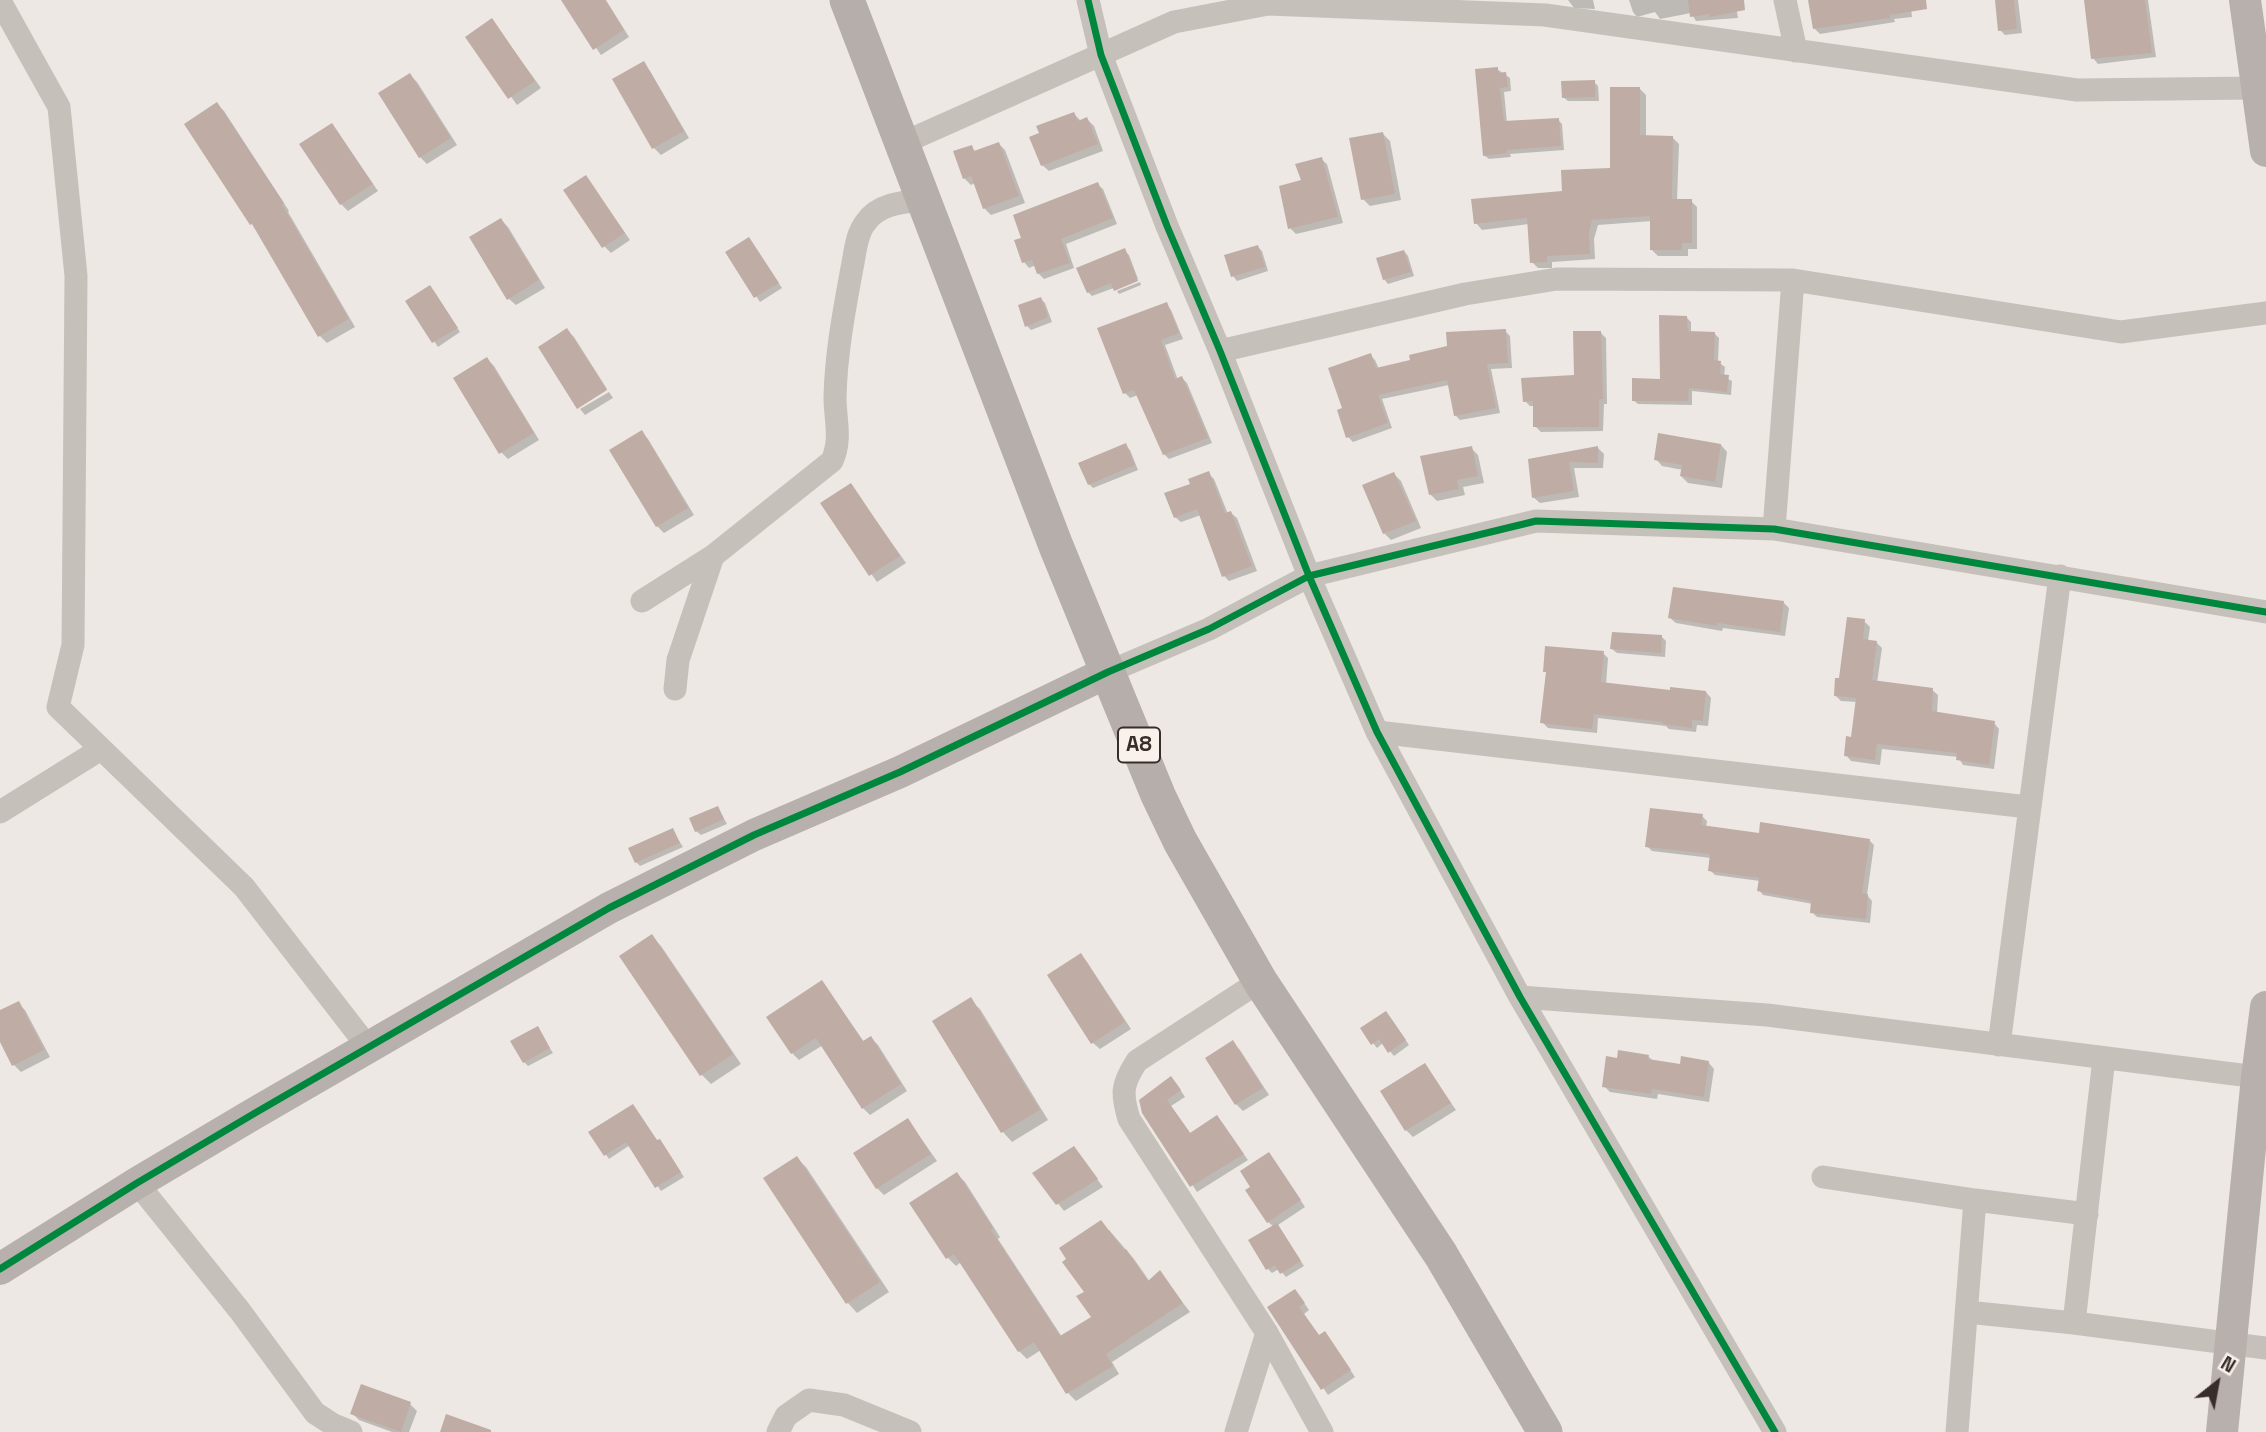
<!DOCTYPE html>
<html>
<head>
<meta charset="utf-8">
<style>
  body { margin:0 }
  #map { position:relative; width:2266px; height:1432px; overflow:hidden; background:#ede8e3; font-family:"Space Grotesk",sans-serif }
  canvas { display:block }
  .north { position:absolute; left:2182px; top:1348px; width:70px; height:70px; -webkit-text-stroke:5px #f9f1eb; paint-order:stroke; rotate:31deg; font-size:19px; font-weight:700; line-height:28px; text-align:center; color:#372d2a }
  .north::after { content:''; display:block; margin:auto; width:24px; height:32px; background:#372d2a; clip-path:polygon(50% 0,100% 100%,50% 72%,0 100%) }
</style>
</head>
<body>
<div id="map">
<canvas width="2266" height="1432"></canvas>
<div class="north">N</div>
</div>
<script>
const ctx = document.querySelector('canvas').getContext('2d');
ctx.lineJoin = 'round';
function fillPath(path, color) {
  ctx.fillStyle = color;
  ctx.fill(path, 'evenodd');
}
function trace(path, color, width, dash) {
  ctx.strokeStyle = color;
  ctx.lineWidth = width;
  ctx.lineCap = dash ? 'butt' : 'round';
  ctx.setLineDash(dash || []);
  ctx.stroke(path);
}
function drawText(font, color, halo, rows, align = 'center') {
  ctx.font = font + ' "Space Grotesk",sans-serif';
  ctx.lineWidth = 5;
  ctx.setLineDash([]);
  ctx.textBaseline = 'middle';
  ctx.strokeStyle = halo;
  ctx.fillStyle = color;
  for (const [text, x, y, turn = 0] of rows) {
    ctx.save();
    ctx.translate(x, y);
    ctx.rotate((+turn || 0) * Math.PI / 180);
    ctx.textAlign = isNaN(turn) ? turn : align;
    if (halo) ctx.strokeText(text, 0, 0);
    ctx.fillText(text, 0, 0);
    ctx.restore();
  }
}
fillPath(new Path2D(`
  M563,0h43l23,37 -28,18z
  M1568,0h25l2,9 -21,-1z
  M1629,0h106l3,18 -42,3 -5,-8 -31,6 -5,-7 -18,5 -4,-5z
  M1814,0h96l2,17 -18,2 1,3 -75,12 -5,-5z
  M1996,0h22l4,33 -17,2 -5,-5z
  M2086,0h62l8,57 -58,7 -5,-6z
  M492,20l49,68 -24,17 -49,-68z
  M644,64l6,7 39,67 -28,17 -7,-7z
  M1497,69l13,9 1,13 -7,1 3,31 51,-3 4,4 2,26 -54,4 1,3 -22,2 -5,-4z
  M410,75l7,7 40,63 -30,19 -7,-7z
  M1594,82l4,4 1,15h-31l-5,-4z
  M1640,89l6,6v42l27,1 6,6 -2,57h14l6,6v42h-9v7h-30l-6,-6v-29l-54,4 -4,14 1,20 -43,3v6h-14l-6,-6 -3,-38 -47,6 -6,-7 88,-31 48,-22z
  M217,104l7,7 65,100 -1,1 67,115 -28,16 -7,-7 -62,-106 -6,-6z
  M1074,114l7,7 6,-2 7,7 9,25 -54,20 -7,-6z
  M332,125l46,66 -30,20 -7,-7z
  M1383,134l7,7 11,59 -31,6 -7,-7z
  M999,144l6,6 20,53 -34,12 -7,-7 -9,-25 -4,2 -7,-7 7,-31 5,5z
  M1321,159l6,5 16,59 -47,11 -6,-6 13,-46z
  M586,177l44,63 -19,13 -7,-7z
  M1097,184l6,5 14,35 -51,20 8,24 -30,11 -6,-6 -2,-8 -7,3 -5,-6v-23z
  M501,220l7,7 37,61 -29,17 -7,-6z
  M749,239l33,49 -22,14 -33,-50z
  M1258,247l4,4 6,20 -31,10 -4,-5z
  M1124,250l5,5 9,24 -46,17 -4,-4z
  M1404,251l4,5 6,20 -26,8 -4,-5z
  M1140,282l1,3 -22,9 -2,-3z
  M434,291l26,41 -22,15 -31,-46z
  M1041,299l4,4 7,19 -21,8 -4,-4z
  M1166,304l5,6 12,29 -18,6 13,35 4,-2 5,5 25,60 -43,16 -5,-5 -26,-59 -8,3 -5,-5z
  M1686,317l5,5v11l24,1 4,4 -1,24 7,5 -1,10 8,4 -1,14 -39,-4v14l-54,-1 -5,-4 29,-20z
  M567,330l7,7 33,52 -29,18z
  M1505,331l5,5 2,32 -21,1 9,44 -40,7 -5,-5 -6,-30 -67,14 10,29 -39,14 -5,-5 -3,-28 25,-54 5,5 4,9 33,-7z
  M1600,332l6,6 1,66h-3l-1,27 -62,1 -6,-6v-20h-5l-5,-5 51,-25z
  M487,359l7,7 45,74 -31,19 -7,-7z
  M609,392l4,6 -28,17 -5,-6z
  M642,433l6,6 46,76 -30,18 -7,-7z
  M1125,445l5,5 8,20 -45,18 -4,-4z
  M1721,445l6,7 -5,36 -34,-5 -7,-7 2,-6 -21,-4 -6,-7z
  M1471,448l7,7 6,28 -21,4 2,8 -28,6 -7,-7z
  M1598,448l6,6 -1,14h-29l5,29 -39,6 -7,-6 -3,-37z
  M1208,473l6,6 14,35 3,-1 6,5 20,53 -28,10 -5,-5 -23,-61 -20,7 -6,-5 17,-32z
  M1394,474l7,7 20,47 -30,12 -7,-7z
  M851,485l55,78 -29,19 -55,-78z
  M1783,602l6,6 -4,28 -62,-8 -1,3 -46,-8 -6,-5z
  M1864,621l6,6 -2,14 8,1 6,6 -5,35 55,7 6,5 -1,19 57,9 5,6 -5,40 -31,-4 -5,-8 -76,-8 -2,16 -29,-4 -5,-6 7,-16 4,-37 -16,-1 -6,-6z
  M1662,637l4,4 -1,16 -48,-4 -5,-4z
  M1603,653l5,5 -2,27 66,6 34,1 5,6 -3,28 -11,-1 -1,7 -27,-3 -3,-3 -68,-8 -1,15 -49,-5 -6,-6 5,-49 -2,-2z
  M718,808l9,16 -26,11 -5,-4z
  M1702,816l5,5 -1,7 54,7 109,5 5,5 -7,50 5,6 -2,22 -53,-6 -5,-5 1,-8 -50,-9 -4,-5 1,-9 -45,-6 -5,-5 1,-12 -59,-7 -5,-5z
  M672,830l11,17 -43,19 -4,-4z
  M651,936l10,10 80,118 -30,20 -9,-9 -81,-119z
  M1080,955l7,7 44,67 -31,20 -7,-6z
  M822,982l42,60 7,-4 7,7 29,46 -37,24 -7,-7 -40,-63 -24,15 -7,-7z
  M970,1000l10,9 68,111 -36,22 -9,-10 -68,-111z
  M18,1003l7,7 25,47 -29,15 -7,-7 -14,-27v-26z
  M1390,1017l19,28 -15,11 -11,-13 -6,5 -4,-5z
  M537,1028l16,25 -25,13 -4,-4z
  M1233,1043l7,7 29,45 -26,16 -7,-7z
  M1648,1056l6,6 27,3 28,-2 5,6 -5,33 -51,-8 -1,5 -47,-7 -6,-6 14,-26z
  M1425,1065l31,45 -43,27 -7,-7 -24,-38z
  M1176,1083l9,14 -14,9 20,28 26,-17 31,43 -51,32 -53,-80z
  M908,1120l29,41 -53,34 -7,-7z
  M591,1133l69,8 24,36 -23,14 -31,-46 -21,14z
  M1074,1148l29,39 -39,24 -30,-38z
  M797,1158l9,9 83,125 -32,21 -9,-10 -83,-125z
  M1274,1160l31,47 -27,18 26,41 -18,11 -7,-8 -7,4 -4,-4 -17,-28 23,-14 -6,-5z
  M957,1174l8,8 35,55 -2,2 64,98 31,-19 -6,-25 22,-63 25,29 16,23 10,-9 30,39 -78,50 7,12 -43,27 -8,-8 -27,-43 -14,9 -8,-8 -58,-89 -5,4 -8,-8 -36,-55z
  M1300,1297l9,13 -5,4 16,23 10,3 25,37 -27,18 -59,-87z
  M410,1404l7,7 -8,21h-17l-33,-12 -7,-7z`), '#0003');
fillPath(new Path2D(`
  M561,0h44l19,30 -31,20z
  M1688,0h56l1,10 -35,7v-3l-20,3z
  M1808,0h118l1,9 -37,6v3l-77,11z
  M1995,0h19l3,29 -19,2z
  M2084,0h61l7,53 -61,6z
  M492,18l43,63 -27,18 -43,-62z
  M644,61l40,70 -32,18 -40,-70z
  M1498,67v6l8,-1 2,15 -8,1 4,33 55,-3 2,28 -54,4v3l-24,3 -8,-87z
  M410,73l41,65 -32,20 -41,-65z
  M1595,80v17l-33,1 -1,-17z
  M1610,87h30v48l33,1 -1,63h20v44h-10v7h-32v-34l-58,4 -3,12 1,22 -43,2v6l-17,1 -3,-45 -53,6 -3,-25 91,-8 -1,-21 49,-2z
  M217,102l67,101 -2,2 67,114 -31,18 -66,-113 -2,1 -66,-101z
  M1074,112l4,9 9,-4 11,27 -57,22 -12,-29 10,-4 -3,-7z
  M332,123l41,61 -33,21 -41,-61z
  M1383,132l12,62 -34,6 -12,-62z
  M999,142l20,54 -36,13 -12,-33 -8,3 -10,-28 19,-6 2,6z
  M1322,157l16,60 -50,12 -9,-43 22,-6 -6,-16z
  M586,175l39,58 -23,15 -39,-58z
  M1098,182l15,36 -52,21 9,24 -33,11 -5,-14 -10,3 -8,-23 7,-2 -8,-23z
  M501,218l38,62 -32,20 -38,-63z
  M749,237l30,46 -25,15 -29,-46z
  M1258,245l7,22 -34,10 -7,-22z
  M1125,248l13,33 -24,10 -3,-8 -24,10 -11,-25z
  M1404,250l7,22 -28,8 -7,-22z
  M430,285l28,43 -26,15 -27,-42z
  M1041,297l7,20 -23,10 -7,-22z
  M1167,302l12,31 -18,7 14,39 7,-3 26,62 -45,17 -29,-65 -11,4 -26,-66z
  M1659,315l28,1 1,15 27,1 -1,28 7,1 -1,13 9,1 -2,17 -38,-4 -1,13h-56v-23l28,1z
  M567,328l40,62 -30,19 -39,-62z
  M1506,329l2,34 -21,1 9,44 -42,8 -7,-36 -69,15 10,28 -42,15 -9,-28 5,-2 -14,-40 43,-15 5,15 34,-8 -1,-5 38,-9 -1,-14z
  M1573,331h28l2,68h-4v28h-66v-26l-10,1 -2,-24 53,-3z
  M487,357l47,76 -35,21 -46,-76z
  M642,430l46,78 -32,19 -47,-77z
  M1658,433l63,11 -6,38 -35,-6 2,-11 -28,-5z
  M1126,443l9,22 -47,20 -10,-22z
  M1472,446l6,30 -21,4 2,9 -30,6 -9,-39z
  M1598,446v17l-29,-1 5,29 -42,7 -4,-39z
  M1209,471l16,42 6,-2 21,55 -30,11 -25,-68 -23,9 -10,-25 26,-9 -2,-5z
  M1394,472l22,49 -33,13 -21,-49z
  M851,483l49,73 -31,20 -49,-73z
  M1673,587l111,14 -4,31 -62,-9 -1,3 -49,-8z
  M1847,617l18,2 -2,20 14,2 -5,39 61,8 -1,23 63,10 -6,44 -33,-5 1,-7 -80,-9 -2,16 -31,-4 2,-20 5,1 5,-39 -22,-2 1,-18h4z
  M1612,632l50,3 -1,18 -51,-4z
  M1545,646l59,5 -3,31 69,8v-3l36,4 -3,30 -11,-1v8l-30,-4 1,-2 -69,-8 -2,15 -52,-6 6,-51h-3z
  M718,806l6,13 -29,13 -6,-14z
  M1650,808l53,6 -2,11 58,8 1,-11 110,17 -8,54 6,1 -2,25 -56,-6 1,-12 -54,-10 2,-13 -51,-7 2,-17 -65,-7z
  M673,828l7,15 -45,20 -7,-15z
  M652,934l81,120 -33,22 -81,-120z
  M1081,953l44,69 -34,22 -44,-69z
  M822,980l41,61 8,-5 30,48 -39,25 -46,-71 -25,16 -25,-37z
  M971,997l69,113 -39,23 -69,-112z
  M19,1001l25,49 -32,16 -12,-24v-32z
  M1386,1011l20,29 -18,13 -9,-14 -8,6 -11,-17z
  M538,1026l12,22 -27,15 -13,-22z
  M1233,1040l30,48 -28,17 -30,-47z
  M1618,1050l31,5 -1,4 32,5 1,-8 28,5 -5,36 -52,-8 -1,5 -49,-7 4,-31 11,2z
  M1425,1063l26,40 -46,28 -25,-40z
  M1171,1076l10,14 -14,10 23,33 27,-18 27,39 -54,33 -48,-74 -3,-13z
  M633,1104l24,36 3,-1 21,33 -26,16 -29,-46 -22,14 -16,-24z
  M908,1118l23,36 -55,35 -23,-36z
  M1074,1146l24,33 -42,26 -24,-32z
  M1269,1152l32,48 -34,23 -22,-33 5,-3 -10,-16z
  M797,1156l83,126 -34,22 -83,-126z
  M957,1172l36,56 -2,2 69,106 31,-19 -15,-21 8,-4 -22,-30 4,-3 -7,-11 42,-28 23,30 2,-1 22,32 12,-11 23,33 -77,51 7,12 -47,28 -32,-52 -16,10 -64,-98 -8,5 -37,-56z
  M1277,1223l24,38 -21,13 -5,-9 -9,5 -18,-30z
  M1295,1289l10,14 -6,4 20,28 6,-4 26,39 -30,20 -54,-83z
  M361,1384l50,18 -10,30 -51,-18z
  M446,1414l45,16v2h-51z`), '#bfaca5');
trace(new Path2D(`
  M1088,0l13,55 66,171 53,125 89,225 68,156 143,265 255,435
  M1785,0l11,51
  M0,1l59,106 17,169 -3,369 -15,62 186,180 124,160
  M903,143l271,-121 94,-18 277,11 532,75 179,-2 10,-2
  M1220,351l245,-57 92,-15 236,1 328,52 145,-19
  M1774,529l19,-249
  M642,601l71,-45 119,-95c10,-22 3,-41 3,-64 1,-43 9,-86 17,-129 3,-14 4,-34 14,-46 13,-19 38,-20 59,-22
  M1108,672l101,-43 100,-53 227,-55 238,8 492,83
  M675,689l3,-29 35,-104
  M1377,732l651,75
  M0,812l101,-63
  M1260,981l-123,80c-15,23 -16,32 -8,58l138,214 55,99
  M1520,997l247,18 499,63
  M1999,1045l61,-469
  M1823,1177l152,23 112,14
  M137,1183l103,128 75,102 17,11 19,8
  M1967,1312l107,11 192,25
  M2074,1323l30,-265
  M778,1432l8,-16 23,-16 35,5 66,27
  M1236,1432l31,-99
  M1957,1432l18,-232`), '#c6c0bb', 23);
trace(new Path2D(`
  M2245,0l21,151
  M0,1269l137,-86 118,-70 354,-205 145,-73 146,-63 208,-100
  M2222,1432l35,-355 9,-70`), '#b7b0ac', 32);
trace(new Path2D(`
  M847,0l209,546 102,249 22,46 80,140 181,274 104,177`), '#b5aeaa', 35);
trace(new Path2D(`
  M1088,0l13,55 66,171 53,125 89,225 68,156 143,265 255,435
  M0,1269l137,-86 118,-70 354,-205 145,-73 146,-63 208,-100 101,-43 100,-53 227,-55 238,8 492,83`), '#00873e', 7);
for (const [x, y, w] of [
  [1139,745,42]
]) {
  const box = new Path2D();
  box.roundRect(x - w / 2, y - 17.5, w, 35, 5);
  ctx.fillStyle = '#f9f1eb';
  ctx.fill(box);
  trace(box, '#372d2a', 2);
}
drawText('bold 21px', '#372d2a', null, [
  ["A8",1139,745]
]);
</script>
</body>
</html>
